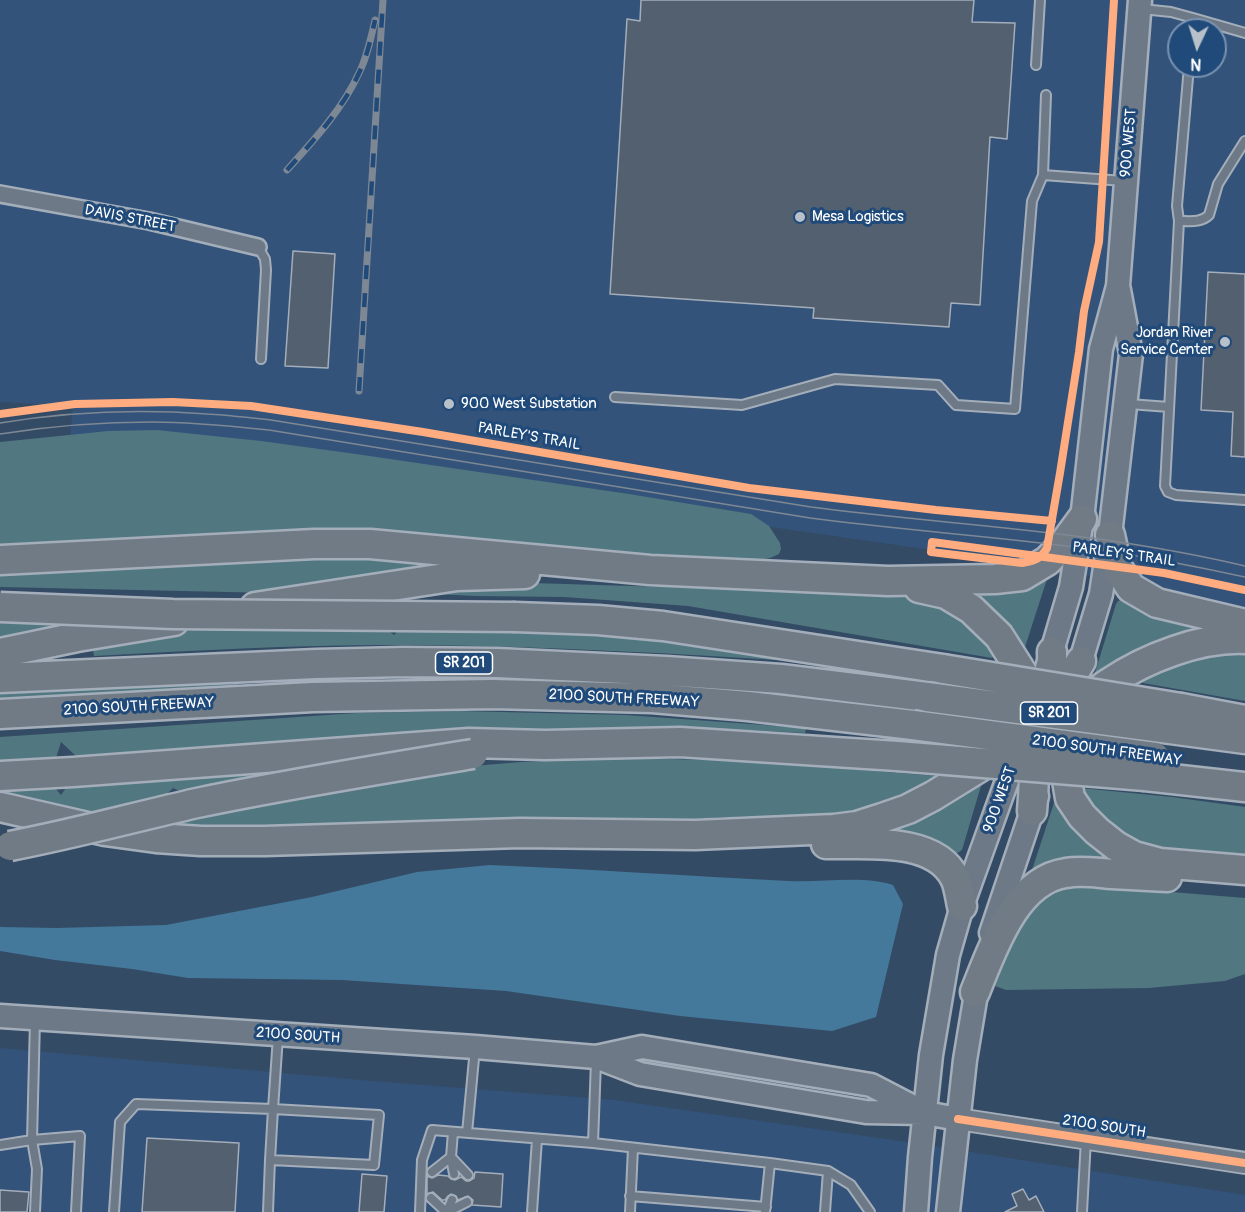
<!DOCTYPE html>
<html>
<head>
<meta charset="utf-8">
<style>
  body { margin:0 }
  #map { position:relative; width:1245px; height:1212px; overflow:hidden; background:#344b65; font-family:Pangolin,sans-serif }
  canvas { display:block }
  .north { position:absolute; left:1167px; top:18px; width:60px; height:60px; box-sizing:border-box; background:#1f4a7a; border:2px solid #7992af; border-radius:50%; rotate:184deg; font-size:16px; font-weight:700; line-height:24px; text-align:center; color:#fff }
  .north::after { content:''; display:block; margin:auto; width:21px; height:27px; background:#b8c0c9; clip-path:polygon(50% 0,100% 100%,50% 72%,0 100%) }
</style>
</head>
<body>
<div id="map">
<canvas width="1245" height="1212"></canvas>
<div class="north">N</div>
</div>
<script>
const ctx = document.querySelector('canvas').getContext('2d');
ctx.lineJoin = 'round';
function fillPath(path, color) {
  ctx.fillStyle = color;
  ctx.fill(path, 'evenodd');
}
function trace(path, color, width, dash) {
  ctx.strokeStyle = color;
  ctx.lineWidth = width;
  ctx.lineCap = dash ? 'butt' : 'round';
  ctx.setLineDash(dash || []);
  ctx.stroke(path);
}
function drawText(font, color, halo, rows, align = 'center') {
  ctx.font = font + ' Pangolin,sans-serif';
  ctx.lineWidth = 6;
  ctx.setLineDash([]);
  ctx.textBaseline = 'middle';
  ctx.strokeStyle = halo;
  ctx.fillStyle = color;
  for (const [text, x, y, turn = 0] of rows) {
    ctx.save();
    ctx.translate(x, y);
    ctx.rotate((+turn || 0) * Math.PI / 180);
    ctx.textAlign = isNaN(turn) ? turn : align;
    if (halo) ctx.strokeText(text, 0, 0);
    ctx.fillText(text, 0, 0);
    ctx.restore();
  }
}
fillPath(new Path2D(`
  M0,0h1245v610l-85,-22 -180,-31 -634,-91 -276,-28 3,-32 -73,-4zM1179,30h36v36h-36z
  M0,1048l372,33 242,19 286,41 345,54v17h-1245z`), '#33537a');
fillPath(new Path2D(`
  M157,430l104,11 95,13 273,40 122,20 18,12 11,17 1,6 -2,5 -9,4 -10,2 -124,-5 -219,-22 -55,-4 -62,2 -300,13v-102l108,-11z
  M296,552l148,12 -75,10 -96,19 -273,-6v-21z
  M1047,575v4l-22,68 -2,3 -18,-27 -9,-11 -24,-20z
  M532,583l133,4 21,-1 172,9h30l5,-1 21,2 22,6 39,24 22,30 -5,2 -304,-52 -124,-9 -88,-1 -85,-4z
  M1123,599l86,28 -115,49 22,-72 2,-3z
  M0,618l132,2 -132,24z
  M233,622l155,3 2,7 4,3 9,-9 220,5 186,31c-131,-8 -262,-16 -393,-17 -108,-1 -215,5 -322,11l-1,-7z
  M1245,652v49l-102,-18 -1,-3 32,-14 39,-12z
  M252,680l-24,8 -228,11v-7z
  M460,711l166,4 180,13 -1,5 -56,-3 -74,-2 -129,2 -469,27 -16,-15 -5,16 -56,3v-24l357,-24z
  M581,759h89l79,2 188,15c-31,18 -65,35 -101,40 -27,4 -58,1 -86,1 -24,-1 -48,2 -72,3 -173,7 -346,8 -518,7l62,-16 226,-43 73,-6z
  M270,768l1,6 -87,19 -11,-5 -8,8 -89,19 -76,-18v-14l54,-4 2,10 5,6 11,-16z
  M983,779l-21,71 -6,4 -70,-24z
  M1080,788l92,9 73,10v48l-80,-4 -30,-10 -15,-9 -24,-20z
  M1057,799l75,68 -101,9 1,-6 22,-67z
  M1085,885l160,13v76l-20,7 -76,7 -143,2 -11,-4 15,-37 18,-37 24,-24z`), '#517780');
fillPath(new Path2D(`
  M490,865c99,4 199,11 298,16 34,2 73,-6 105,4l10,19 -27,113 -44,14 -152,-15 -174,-25 -164,-11 -154,-2 -56,-9 -77,-9 -55,-9v-24l57,1 109,-3 146,-28 105,-25z`), '#44799b');
const building = new Path2D(`
  M641,0h333l-2,22 43,1 -8,116 -17,-2 -10,168 -29,-2 -2,24 -136,-9 1,-10 -204,-14 17,-275 13,2z
  M293,251l42,3 -7,114 -43,-2z
  M1208,272l37,2v183l-14,-1 2,-44 -32,-2z
  M147,1138l92,5 -4,69h-93z
  M475,1172l28,2 -2,33 -29,-2 1,-5 -5,-4 -10,4 -2,-4 -5,-2 -3,2 -3,4h-3l-9,-8 -6,2v-18l5,2 6,-3 10,1 3,3 4,1 6,-3 5,4h3l5,-3z
  M362,1174l25,2 -3,36h-25z
  M1023,1189l6,11 7,-4 8,16h-39l12,-6 -5,-12z
  M0,1190l29,2 -2,20h-27z`);
fillPath(building, '#536070');
trace(building, '#a4aeba', 1.5);
const service = new Path2D(`
  M1142,9l29,3 22,6 -1,12
  M1193,18l52,15
  M1036,65l4,-65
  M1189,66l-12,140 2,15 -14,265 3,6 8,3 69,5
  M1043,175l3,-80
  M1179,221c11,0 22,2 30,-6l9,-31 27,-43
  M258,247l7,12 1,11 -5,89
  M615,397l127,8 93,-26 103,6 18,20 59,4 17,-208 11,-26 81,6
  M1129,404l40,3
  M467,1133l8,-85
  M593,1143l3,-82
  M0,1145l32,-5 3,-120
  M451,1157l17,18
  M451,1158l3,16
  M770,1163l58,8 23,14 19,27
  M432,1172l19,-15 2,-25
  M630,1196l136,11
  M431,1198l15,14
  M35,1212l2,-43 -5,-29 48,-4 -4,76
  M114,1212l6,-90 16,-18 137,5 -3,51
  M268,1212l2,-52 104,5 5,-50 -106,-6 5,-73
  M420,1212l2,-52 10,-30 161,13 177,20 -5,49
  M447,1212l20,-10
  M447,1212l5,-12
  M532,1212l5,-73
  M630,1212l3,-64
  M825,1212l3,-41
  M1082,1212l4,-73`);
const minor = new Path2D(`
  M0,194l149,27 109,26`);
const tertiary = new Path2D(`
  M958,1119l287,44`);
const secondary = new Path2D(`
  M1047,668l24,-81 11,-68 19,-170 17,-63 22,-286
  M1076,677l25,-83 9,-59 21,-181 -12,-64
  M991,933l46,-137
  M0,1016l475,31 121,10 44,17 226,38 59,1 33,6
  M596,1057l46,-10 229,38 50,26
  M916,1212l4,-55 11,-102 17,-100 14,-49 56,-156
  M948,1212l17,-152 14,-84`);
const motorway = new Path2D(`
  M1110,535l7,32 14,21 26,15 88,21
  M0,560l314,-16h56l280,26 238,11 107,-2 27,-3 25,-15 16,-16 19,-26
  M919,588l27,6 25,15 28,27 24,38 3,30
  M255,607l202,-31 68,-2
  M515,617l83,3 65,6 280,43
  M1052,652l1,46 17,100 12,18 15,15 19,15 18,10 26,7 85,7
  M0,653l77,-16 97,-16
  M0,678l316,-14 88,-2 93,1 169,8 115,8 146,18
  M1081,707c9,-8 18,-18 28,-24 37,-25 91,-46 136,-44
  M1181,708l64,12
  M0,714l313,-17 179,-3 160,4 96,8 165,19
  M1170,729l75,10
  M1032,743c3,23 2,45 0,68
  M0,776l73,-4 396,-29 76,2 135,-3 217,14
  M1145,776l100,11
  M0,807l105,24 51,7 45,3h64l255,-8 175,2 139,-6 23,-3 25,-8 26,-9 25,-13 47,-29 16,-11 32,-36 38,-34 15,-25
  M826,844c39,1 108,-8 129,34 4,8 5,19 7,28
  M975,992c17,-42 40,-112 91,-119 15,-3 31,0 46,1 18,1 37,2 55,3`);
trace(service, '#a4aeba', 12);
trace(minor, '#a4aeba', 20);
trace(tertiary, '#a4aeba', 24);
trace(secondary, '#a4aeba', 27);
trace(motorway, '#a4aeba', 33);
trace(service, '#6d7986', 8);
trace(minor, '#6d7986', 15);
trace(tertiary, '#6d7986', 20);
trace(secondary, '#6d7986', 22);
trace(motorway, '#717b85', 28);
trace(new Path2D(`
  M0,423c67,-11 139,-14 207,-9 21,1 43,4 64,6l540,87c98,13 197,19 295,33 47,7 93,15 139,26
  M0,434c50,-8 102,-12 153,-12 39,0 77,4 116,8l541,88c98,13 197,19 295,33 47,7 94,16 140,26`), '#7e8895', 1.5);
const rail = new Path2D(`
  M287,170c27,-30 55,-60 72,-97 8,-16 12,-35 16,-53
  M359,391l24,-391`);
trace(rail, '#7e8895', 7);
trace(rail, '#1f4a7a', 4.5, [14]);
const motorwayBridge = new Path2D(`
  M0,607l173,7 342,3
  M943,669l238,39
  M927,697l243,32
  M913,725l242,32
  M897,756l248,20
  M10,846c63,-12 125,-29 187,-43 91,-19 184,-34 276,-49`);
trace(motorwayBridge, '#a4aeba', 33, []);
trace(motorwayBridge, '#717b85', 28);
trace(new Path2D(`
  M1114,0l-15,242 -15,69 -5,41 -19,121 -13,75c-6,11 -13,13 -25,15l-91,-11 1,-10 232,31 81,17
  M0,414l75,-10 98,-2 78,4 172,26 326,56 187,22 116,11
  M958,1119l287,44`), '#ffac80', 8);
for (const [x, y, r, color] of [
  [800,217,6,"#b8c0c9"],
  [1225,342,6,"#b8c0c9"],
  [449,404,6,"#b8c0c9"]
]) {
  const dot = new Path2D();
  dot.arc(x, y, r, 0, 2 * Math.PI);
  ctx.fillStyle = color;
  ctx.fill(dot);
  trace(dot, '#1f4a7a', 2);
}
for (const [x, y, w] of [
  [464,663,57],
  [1049,713,57]
]) {
  const box = new Path2D();
  box.roundRect(x - w / 2, y - 11, w, 22, 4.5);
  ctx.fillStyle = '#1f4a7a';
  ctx.fill(box);
  trace(box, '#fff', 1.5);
}
drawText('bold 14px', '#fff', null, [
  ["SR 201",464,663],
  ["SR 201",1049,713]
]);
drawText('15px', '#fff', '#1f4a7a', [
  ["900 WEST",1129,143,-85],
  ["DAVIS STREET",130,219,11],
  ["PARLEY'S TRAIL",529,437,10],
  ["PARLEY'S TRAIL",1124,555,8],
  ["2100 SOUTH FREEWAY",624,699,3],
  ["2100 SOUTH FREEWAY",139,707,-3],
  ["2100 SOUTH FREEWAY",1107,751,8],
  ["900 WEST",1000,800,-70],
  ["2100 SOUTH",298,1036,4],
  ["2100 SOUTH",1104,1127,9]
]);
drawText('15px', '#fff', '#1f4a7a', [
  ["Mesa Logistics",812,217],
  ["Jordan River",1213,333,"right"],
  ["Service Center",1213,350,"right"],
  ["900 West Substation",461,404]
], 'left');
</script>
</body>
</html>
